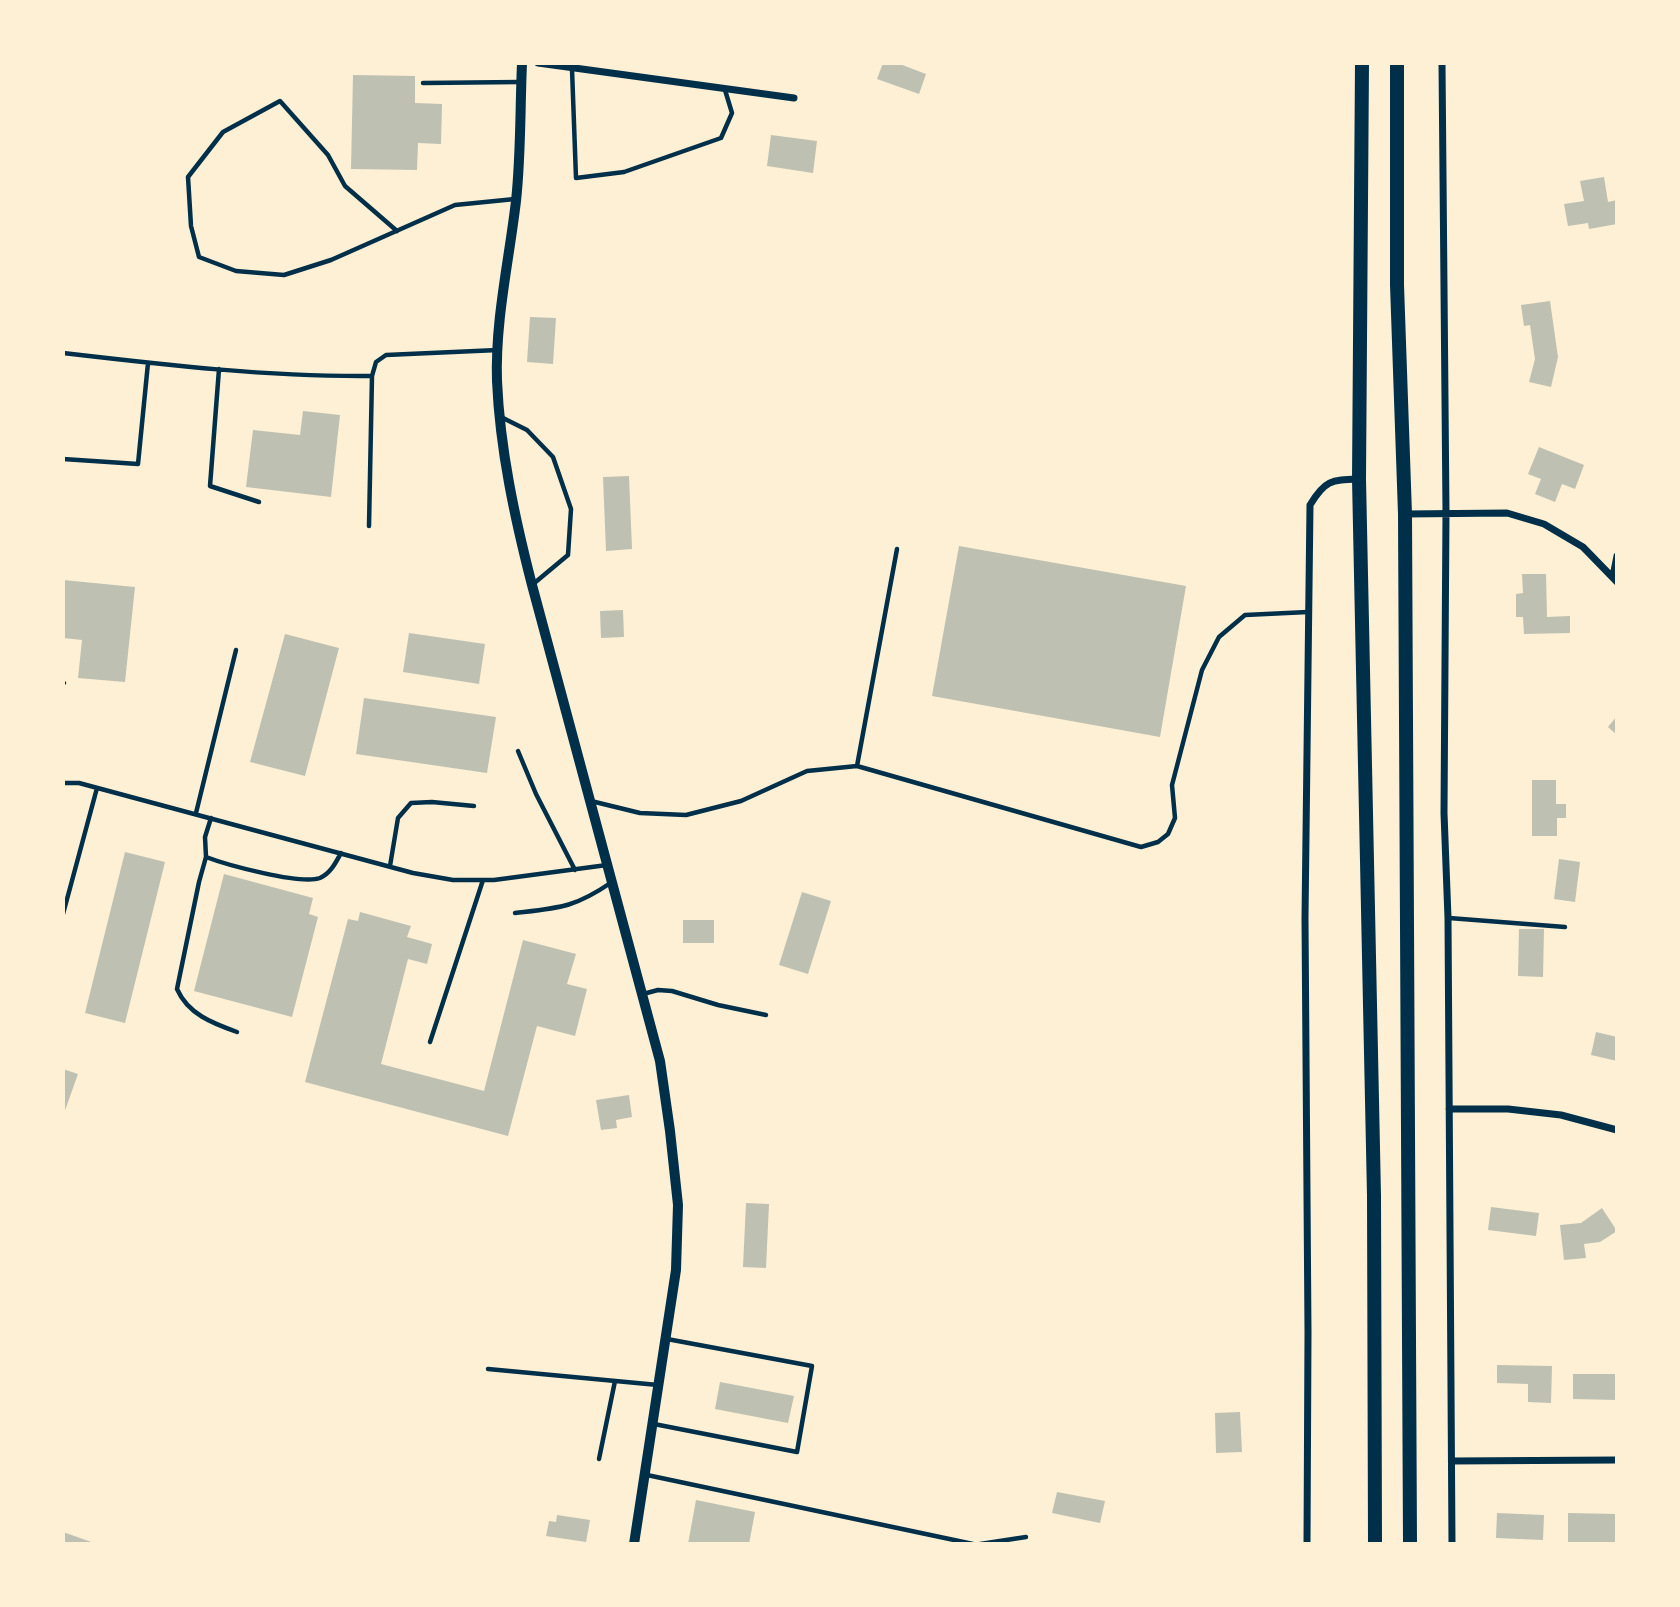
<!DOCTYPE html>
<html>
<head>
<meta charset="utf-8">
<style>
  body { margin:0 }
  #map { position:relative; width:1680px; height:1607px; overflow:hidden; background:#fdf0d5; font-family:Mulish,sans-serif }
  canvas { display:block }
  .frame { position:absolute; inset:0; border:65px solid #fdf0d5; pointer-events:none }
</style>
</head>
<body>
<div id="map">
<canvas width="1680" height="1607"></canvas>
<div class="frame"></div>
</div>
<script>
const ctx = document.querySelector('canvas').getContext('2d');
ctx.lineJoin = 'round';
function fillPath(path, color) {
  ctx.fillStyle = color;
  ctx.fill(path, 'evenodd');
}
function trace(path, color, width, dash) {
  ctx.strokeStyle = color;
  ctx.lineWidth = width;
  ctx.lineCap = dash ? 'butt' : 'round';
  ctx.setLineDash(dash || []);
  ctx.stroke(path);
}
fillPath(new Path2D(`
  M883,63h14l29,11 -7,20 -42,-15z
  M353,75l62,1v27l27,1 -1,40 -23,-1 -1,27 -66,-1z
  M771,135l46,6 -4,32 -46,-7z
  M1604,177l4,25 9,-2v24l-28,5 -1,-6 -20,3 -4,-22 20,-3 -4,-20z
  M1550,301l8,56 -7,30 -22,-5 6,-23 -5,-34 -6,1 -3,-21z
  M530,317l26,1 -3,46 -26,-2z
  M303,411l37,4 -9,82 -85,-10 7,-57 47,5z
  M1539,447l45,18 -9,24 -13,-5 -7,18 -20,-8 6,-15 -13,-5z
  M629,476l3,73 -26,2 -3,-74z
  M959,546l227,40 -26,151 -228,-41z
  M1522,574h24l1,43 23,-1v17l-46,1 -1,-17h-7v-23l7,-1z
  M63,580l72,7 -10,95 -47,-4 4,-38 -19,-2z
  M623,610l1,27 -23,1 -1,-27z
  M409,633l76,11 -6,40 -76,-12z
  M285,634l54,14 -34,128 -55,-14z
  M364,698l132,19 -9,56 -131,-19z
  M1617,716v19l-9,-8z
  M1532,780h24v24h10v14h-9v18h-25z
  M125,852l40,10 -40,161 -40,-10z
  M1559,859l21,3 -5,40 -21,-3z
  M224,874l89,24 -4,16 9,3 -26,100 -98,-26z
  M802,892l29,9 -23,73 -29,-9z
  M360,912l51,14 -4,11 25,7 -5,20 -19,-5 -27,105 103,27 39,-151 53,14 -9,30 20,5 -12,47 -38,-10 -29,110 -203,-54 43,-163 10,2z
  M683,920h31v23h-31z
  M1519,929h25l-1,48 -25,-1z
  M1596,1032l21,5v24l-26,-6z
  M63,1069l15,5 -15,42z
  M629,1095l3,22 -16,3 1,8 -16,2 -5,-30z
  M746,1203l23,1 -3,64 -23,-1z
  M1491,1207l48,6 -3,23 -48,-6z
  M1602,1208l15,23 -17,11 -16,2 2,14 -22,2 -4,-35 21,-2z
  M1497,1365l55,1 -1,37 -23,-1v-18l-31,-1z
  M1573,1374h44v26l-44,-1z
  M720,1382l74,14 -6,27 -73,-14z
  M1240,1412l2,40 -26,1 -1,-40z
  M1057,1492l48,9 -5,22 -48,-10z
  M696,1500l59,12 -6,32h-61z
  M1497,1513l47,2 -1,25 -47,-2z
  M1568,1513l49,1v28h-49z
  M557,1515l33,5 -4,22 -40,-6 3,-15 7,1z
  M63,1532l34,12h-34z`), '#bec0b2');
trace(new Path2D(`
  M572,69l4,109 48,-6 97,-34 11,-25 -7,-23
  M423,83l97,-1
  M397,231l-52,-45 -17,-31 -48,-54 -57,31 -35,45 3,49 8,31 37,14 48,4 47,-15 124,-55 60,-6
  M63,353c103,12 206,24 309,23l4,-14 10,-7 112,-5
  M219,369l-9,117 49,16
  M501,417l26,13 26,27 18,52 -3,46 -36,30
  M63,459l75,5 10,-101
  M369,526l3,-150
  M63,682l1,1
  M518,751l18,43 39,76
  M857,766l40,-217
  M63,783h16l334,90 40,7h41l113,-15
  M591,801l49,12 46,2 55,-14 66,-30 50,-5 284,81 17,-5 10,-8 7,-16 -3,-33 30,-115 17,-33 26,-22 63,-3
  M196,813l40,-163
  M211,818l-6,19 1,20c21,8 94,28 114,21 11,-5 16,-16 21,-25
  M206,857l-7,25 -22,107c11,25 35,34 60,43
  M390,866l8,-48 13,-15 21,-1 42,4
  M515,913c44,-5 59,-5 97,-31
  M63,914l34,-126
  M1449,918l116,9
  M643,994l15,-4 14,1 46,14 48,10
  M430,1042l53,-162
  M488,1369l170,16
  M654,1424l143,28 15,-86 -145,-27
  M599,1459l16,-78
  M647,1475l326,69
  M980,1544l46,-7`), '#003049', 4.5);
trace(new Path2D(`
  M538,63l256,35
  M1442,63l4,449 -2,301 4,105 4,626
  M1405,514l102,-1 37,11 39,23 34,35
  M1613,576l4,-20
  M1449,1109h59l53,6 56,15
  M1452,1461l165,-1
  M1307,1544l1,-212 -3,-414 5,-413c15,-25 21,-25 49,-26`), '#003049', 7);
trace(new Path2D(`
  M522,63c-2,46 -1,93 -6,138 -7,60 -21,120 -19,180 3,69 18,138 35,204l128,476 10,70 8,74 -2,65 -42,274`), '#003049', 10);
trace(new Path2D(`
  M1362,63l-3,416 15,717 1,348
  M1397,63v222l8,229 5,1030`), '#003049', 14);
</script>
</body>
</html>
